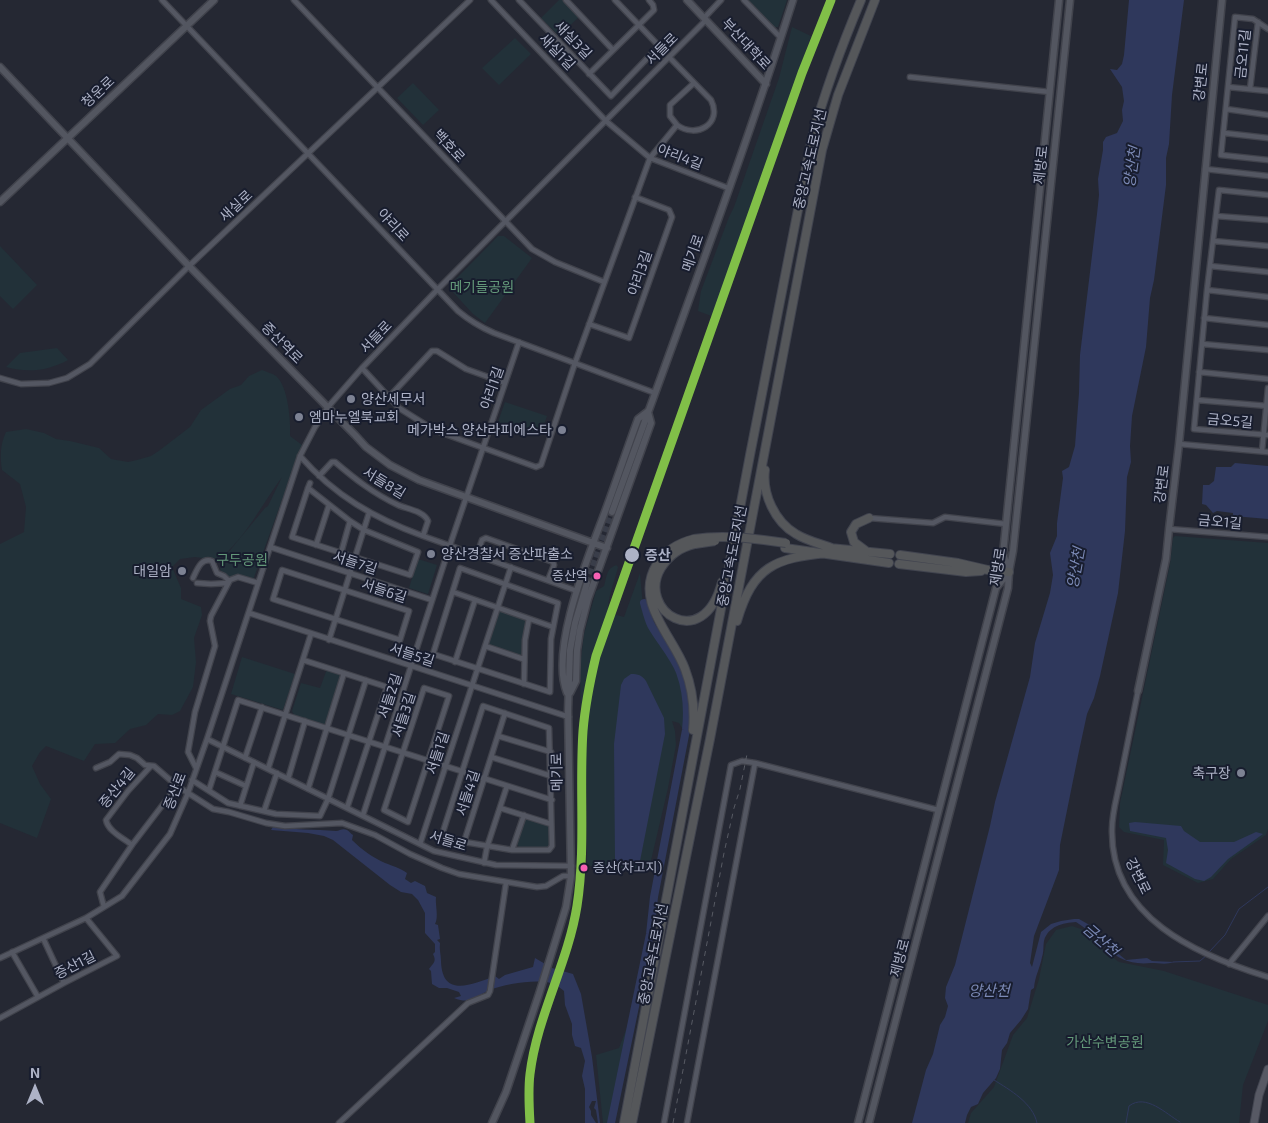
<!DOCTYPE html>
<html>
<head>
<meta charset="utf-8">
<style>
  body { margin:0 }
  #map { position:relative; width:1268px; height:1123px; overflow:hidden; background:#252833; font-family:"Exo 2",sans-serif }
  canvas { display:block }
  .north { position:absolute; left:10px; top:1063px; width:50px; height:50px; -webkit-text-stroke:4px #181d2e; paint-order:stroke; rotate:0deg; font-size:14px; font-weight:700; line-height:20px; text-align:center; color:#adb2c6 }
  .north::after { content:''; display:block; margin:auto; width:18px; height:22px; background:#adb2c6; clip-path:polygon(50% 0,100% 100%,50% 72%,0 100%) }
</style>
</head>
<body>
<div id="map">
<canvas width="1268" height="1123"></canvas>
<div class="north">N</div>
</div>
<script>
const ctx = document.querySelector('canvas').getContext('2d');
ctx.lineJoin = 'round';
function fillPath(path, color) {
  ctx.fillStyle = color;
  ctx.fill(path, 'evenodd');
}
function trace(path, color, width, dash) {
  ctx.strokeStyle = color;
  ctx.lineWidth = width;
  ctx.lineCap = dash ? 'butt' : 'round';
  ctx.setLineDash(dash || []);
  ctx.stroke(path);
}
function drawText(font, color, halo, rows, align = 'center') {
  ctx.font = font + ' "Exo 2","Noto Sans KR",sans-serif';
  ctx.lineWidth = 4;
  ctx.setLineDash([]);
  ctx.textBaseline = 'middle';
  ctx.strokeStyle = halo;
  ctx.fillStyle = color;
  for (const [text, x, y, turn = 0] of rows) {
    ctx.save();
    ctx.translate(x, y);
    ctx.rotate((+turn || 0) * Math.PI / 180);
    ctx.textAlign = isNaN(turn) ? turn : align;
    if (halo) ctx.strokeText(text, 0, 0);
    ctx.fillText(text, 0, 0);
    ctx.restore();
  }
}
fillPath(new Path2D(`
  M559,0h3l17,17 -20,19 -18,-18z
  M748,0h39l-9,27h-5z
  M792,27l19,9 -97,281 -16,-6 3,-20 28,-74 5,-10 45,-129z
  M515,38l16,16 -32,31 -17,-17z
  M413,83l26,27 -16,15 -26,-27z
  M498,236h6l28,22 -47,65 -12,-9 -22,-24 -1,-5z
  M0,246l37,39 -24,24 -13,-13z
  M57,348l11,12c-20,11 -40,13 -62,7l14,-14z
  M262,370c4,2 10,3 14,6 12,10 15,45 14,60l12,9 -49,135 -16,-5 -9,3 -8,-8 2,-10 43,-52 3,-2 14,-29c-20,27 -36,61 -64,83l-23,-3 -15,2 -8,8 9,21v11l20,8 1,8 -8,23 2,24 -3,25 -13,24 -8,4 -14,-1 -12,11 -16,4 -15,14 -20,1 -11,17 -38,-15 -6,6 -8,14 8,18 11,15 -14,39 -37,-15v-279l24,-12 2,-25 -6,-23 -18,-14c-2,-14 -2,-25 4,-38l20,-3 18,4 12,6 14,2 29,7 12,11 17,3 9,-2 14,-4 9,-6 30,-23 11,-17 29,-21 11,-4 8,-9z
  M505,402l42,14 -7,20 -42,-14z
  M1175,536l93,7v286l-2,6 -35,24 -18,20 -15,4 -35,-18 1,-25 -40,-8 -5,-5 1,-24 50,-239 3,-26z
  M418,559l19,6 -9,29 -19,-6z
  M616,565l2,2c-3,13 -9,27 -10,40l5,7 11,3 16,-44 3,34 7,20 12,18 17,32 7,35 -2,19 -5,-8 -7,-2 3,10 1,14 -8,43 -19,81 -51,-1 -11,-3 -1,-109 -5,-10 -1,-79 4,-33 12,-43 8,-5c3,-10 2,-17 12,-21z
  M501,611l22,8 3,3 -4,32 -2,2 -30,-10 -2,-3 10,-30z
  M242,657l53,17 -12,36 -52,-16z
  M327,669l13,4 2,4 -15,47 -3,1 -30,-10 -2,-4 9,-28 19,5z
  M527,819l21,6 2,2v18l-2,2h-29l-2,-3 8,-24z
  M1072,926l12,4 10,13 25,19 45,9 104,34v16l-25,64 -4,38h-271l3,-10 23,-26 19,-52 14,-17 12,-39 7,-35 10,-14z
  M629,1022l-20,101h-6l-7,-68 23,-7z`), '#223139');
fillPath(new Path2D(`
  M1129,0h55l-12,95 -3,49 -3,14v27l-12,95 -4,18 -4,49 -14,69 -2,30 1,16 -4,15 -2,54 -7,62 -18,83 -6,22 -7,16 -8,37 -19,94 -1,25 -25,66 -4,27 2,4 9,-35 10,-8 10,-3 13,-2h5l14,8 5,10 28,23 21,-2 5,3 22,1c-8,3 -15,1 -23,1 -39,4 -46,-23 -75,-41 -13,1 -28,4 -32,19 -1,5 0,11 -2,16 -2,11 -7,19 -8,31l-3,2 -3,19 -7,11 -11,13 -3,10 -5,7 -2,19 -4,9 -13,15 -5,11 -7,3 -4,8 -2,8h-53l14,-53 7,-16 7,-29 5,-8 3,-11 -3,-8 1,-11 9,-22 35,-139 5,-24 35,-125 5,-34 15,-50 3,-18 -3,-22 7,-17v-13l6,-45 -1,-7 7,-4 6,-21 4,-53 1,-38 17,-141 2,-19 -1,-16 5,-29v-8l3,-5 11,-4 6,-12 -1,-11 2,-9 -2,-14 -12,-18 7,1 5,-6 2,-9z
  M1235,463l33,3v53l-35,-3v-3l-16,-2 -4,2 -7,-8 -4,-1 1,-19h6l5,-4 2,-14h15z
  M631,674c7,0 11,1 15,7l18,37 1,16 -25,127h-25l-1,-117 7,-59 3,-6z
  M1135,822l46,4 3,5 16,11h34l22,-10 7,2 -35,25 -17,18 -7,4 -9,-2 -29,-16 2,-13 -2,-12 -36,-7 -1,-8z
  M273,827c20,3 42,2 63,4 4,0 6,-3 11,-1 2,1 4,4 6,5l-1,5c10,10 20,17 33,23 8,3 15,5 22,10l-2,6 6,4 4,-2 10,5 2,7 9,4c-1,8 3,20 -1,27l3,1 2,14 -3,1 3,3c-1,6 1,12 1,18 1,37 30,24 54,15l4,3 6,-4 28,-8 2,-9 17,10 21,6 8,20 11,63 8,66h-2l-2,-13 -2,-2 2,-7h-4l-3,6 2,4v4l5,8h-11v-34l-3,-13 3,-15 -4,-13 -6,-2 -3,-11v-11l-7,-19 -1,-14c-4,-3 -7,-7 -13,-8 -16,-4 -46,1 -61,7 -15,6 -18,15 -36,8l7,-2 -2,-4 -12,-4h-8l-7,-4 -1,-13 -2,-2c4,-6 8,-7 4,-15l2,-2v-8l-10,-11v-20l-7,-13 -6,-6 -11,-2 -11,-7 -57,-45 -9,-4 -16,-3 -37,-3z`), '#2f385c');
trace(new Path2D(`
  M1209,952l16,-17 14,-26 29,-22
  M1173,962l27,-1 7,-6
  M994,1080c16,10 39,23 43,43
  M1126,1123l3,-17c17,-13 37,8 51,16`), '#2f385c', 1);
trace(new Path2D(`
  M611,1123l39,-189 4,-37 32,-167c2,-19 1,-39 -6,-58 -7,-17 -20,-31 -29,-47 -3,-6 -5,-15 -7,-22`), '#2f385c', 8);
trace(new Path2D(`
  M587,583l25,-71`), '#393d49', 6, [6, 3]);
const street = new Path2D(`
  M162,0l296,311c12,10 22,16 36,22l161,60
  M294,0l238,249 23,13 49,20
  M491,0l115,121 44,37 78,30
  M519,0l92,96 48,-50 -44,-46
  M566,0l47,50
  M744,0l37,38
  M704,18l17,-18
  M1268,29l-15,-10 -18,-2 -14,138 47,5
  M589,74l65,-64 -1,-5 -4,-5
  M910,77l140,15
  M1228,87l40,4
  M1250,89l8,-67
  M1226,109l42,6
  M677,125l-7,-9v-11l24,-22
  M1224,133l44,5
  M1205,169l63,7
  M1268,195l-49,-5 -12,100 -13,139 74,6
  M1216,216l52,4
  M1213,241l55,5
  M1210,266l58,6
  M1207,290l61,7
  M1204,318l64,7
  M589,324l40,14 43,-121 -3,-7 -34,-13
  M1202,344l66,6
  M362,368l37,40 35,22 102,37 5,-2 34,-102 75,-205 27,-33c19,14 46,-1 34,-25l-42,-43
  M1199,372l69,7
  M0,378l21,6 28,-1 18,-5 23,-14 99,-98 281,-266
  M389,397l43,-46h5l29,18 39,14
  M1197,400l71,6
  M1179,444l89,8
  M1262,451l6,-63
  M300,456c35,40 74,62 123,80
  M319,476l13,-14h3c20,17 39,32 63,43 9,4 26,6 30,16l-5,15 154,55
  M308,488l42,33 14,9 54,22 -8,23 -118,-38 16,-49 2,-5
  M869,518l64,5 12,-6 61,7
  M1169,529l99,8
  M316,545l13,-40
  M270,547l162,53
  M341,553l9,-32
  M477,555l5,-15 4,-2 67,24 1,3 -6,15
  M460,568l98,35 -7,36 -1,53 -117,-38z
  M282,570l127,41 -9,29 -127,-41z
  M193,578c4,-8 8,-21 19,-17l5,12 7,3 5,5
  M197,583l14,1 17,-1
  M453,592l100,35
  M249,613l320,104
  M329,640l40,-127
  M485,646l38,13
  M303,660l84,27 -40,121
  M455,662l20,-62
  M524,684l1,-44 4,-21
  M424,688l25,8 -41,126 -24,-12z
  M1138,691c-6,30 -12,60 -18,90 -3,16 -8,32 -8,48 -2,89 85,126 156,148
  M483,706l66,22 3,118 -3,4h-37l-71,-12z
  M498,736l53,16
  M207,739l227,112 62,14 76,1
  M491,757l60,19
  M245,758l17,-51
  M96,768l14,-6 9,-8 11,1 7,3 8,7 9,1 23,20
  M196,768l-8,-16 7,-40 20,-66 -5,-25 1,-5 19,-36 8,-3 20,6
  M268,769l43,-135
  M215,772l31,14
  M288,779l17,-58
  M192,780l36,23 48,11 44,2 8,-17 38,-119
  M308,789l36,-116
  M209,790l29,-90 314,100
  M240,806l14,-44
  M500,808l51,16
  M264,811l13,-38
  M363,815l87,-270 69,-203
  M464,842l41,-129
  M420,844l91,-277
  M132,845c-9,-7 -24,-14 -26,-25l22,-29 23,-25
  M512,850l12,-35
  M484,863l3,-16 20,-61
  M104,907l-4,-15 32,-47 45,-59 36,23 16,3 37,11 19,3 57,-3 33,12 35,19 32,14 17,6 78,13 9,-1 17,-10h8
  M43,938l21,45
  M12,952l26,45
  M0,958l86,-40 36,-22 48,-62 18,-41 19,-54 93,-283 15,-29 13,-20 34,-39 76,-79 268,-269
  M1229,964l39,-48
  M0,1018l64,-35 53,-27 -31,-38
  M339,1123l129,-120 20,-8 2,-4 16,-108
  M664,1123l67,-358 11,-4 13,2 183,47
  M687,1123l68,-360`);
const secondary = new Path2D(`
  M687,0l79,84
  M0,67l189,199 166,169 11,12 24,18 29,15 188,68
  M0,202l214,-202
  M612,512c61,-170 126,-340 181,-512
  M1009,570l-6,-16 56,-554
  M1138,691l28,-132 3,-30 10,-85 43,-444
  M567,693c-18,-45 23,-140 39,-184 11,-30 21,-60 32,-90l9,-7
  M570,693l6,-12 1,-31 3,-20 8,-31 63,-176 -3,-11
  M492,1123l14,-31 33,-98 27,-87 5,-31 -3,-165 2,-61 5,-27 12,-40
  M858,1123l138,-535 13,-16
  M869,1123l139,-535 1,-16 4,-21 57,-551`);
const primary = new Path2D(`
  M1254,1123l5,-28 9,-26`);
const highway = new Path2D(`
  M765,470c-3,24 10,52 31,64 11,7 26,10 38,15
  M695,544c-15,4 -25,10 -34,24 -25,42 42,87 61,14
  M785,548l104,15
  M830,548l60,6
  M866,551l-12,-9 -3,-10 5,-8 13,-6
  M900,555l58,8 30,7 21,2
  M899,564l67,8 15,-1
  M737,621c16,-55 38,-63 91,-68
  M693,730c2,-22 0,-40 -8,-61 -12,-33 -52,-68 -28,-105 9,-14 21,-21 37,-25
  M624,1123l126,-668 62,-317c13,-47 30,-93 49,-138
  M632,1123l78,-384 112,-589 16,-55 37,-95`);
trace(street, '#41434c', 7);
trace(secondary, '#41434c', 9);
trace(primary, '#424550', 9);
trace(highway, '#41444f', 10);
trace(street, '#545762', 4.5);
trace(secondary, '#535660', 6);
trace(primary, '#575964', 7);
trace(highway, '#55575a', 8);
trace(new Path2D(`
  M673,1123l51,-270 10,-45 6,-19 7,-35`), '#585b64', 1, [5, 5]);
const highwayBridge = new Path2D(`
  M694,539c31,-5 61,0 92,4
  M695,544l20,-3`);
trace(highwayBridge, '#41444f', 10, []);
trace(highwayBridge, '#55575a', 8);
trace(new Path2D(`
  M530,1123c-1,-17 -2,-33 0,-49 7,-58 38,-111 47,-168 9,-58 2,-117 6,-175 2,-25 7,-50 13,-75l206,-583 29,-73`), '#81bf48', 9);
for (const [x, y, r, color] of [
  [351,399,5,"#7d8293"],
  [299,417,5,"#7d8293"],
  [562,430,5,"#7d8293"],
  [431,554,5,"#7d8293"],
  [632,555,8,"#adb2c6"],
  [182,571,5,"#7d8293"],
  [597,576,4.5,"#f860b3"],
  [1241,773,5,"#7d8293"],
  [584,868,4.5,"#f860b3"]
]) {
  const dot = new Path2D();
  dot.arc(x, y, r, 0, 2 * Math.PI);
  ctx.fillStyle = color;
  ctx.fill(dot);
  trace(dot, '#181d2e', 2);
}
drawText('13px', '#adb2c6', '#181d2e', [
  ["증산역",588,576],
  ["증산(차고지)",593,868,"left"]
], 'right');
drawText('14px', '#adb2c6', '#181d2e', [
  ["새실3길",573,40,46],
  ["부산대학로",746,44,47],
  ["서들로",662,49,-45],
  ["새실1길",557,52,46],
  ["금오11길",1243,54,-84],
  ["강변로",1201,82,-84],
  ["청운로",98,92,-43],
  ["백호로",449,146,47],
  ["야리4길",680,157,21],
  ["중앙고속도로지선",810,159,-77],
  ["제방로",1041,165,-84],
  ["새실로",236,206,-43],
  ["야리로",393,225,47],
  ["메기로",693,253,-71],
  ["야리3길",640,273,-71],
  ["서들로",376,337,-46],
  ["증산역로",282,343,45],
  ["야리1길",492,388,-71],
  ["금오5길",1230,421,5],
  ["서들8길",384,483,31],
  ["강변로",1162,484,-83],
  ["금오1길",1220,522,5],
  ["중앙고속도로지선",732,556,-79],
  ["서들7길",355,563,18],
  ["제방로",998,567,-81],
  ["서들6길",384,591,18],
  ["서들5길",412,655,18],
  ["서들2길",390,696,-72],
  ["서들3길",404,715,-72],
  ["서들1길",438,753,-72],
  ["메기로",557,772,-91],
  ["증산4길",117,788,-51],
  ["증산로",175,791,-69],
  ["서들4길",468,793,-72],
  ["서들로",448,841,17],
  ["강변로",1138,876,64],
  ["중앙고속도로지선",653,954,-79],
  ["제방로",900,958,-75],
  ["증산1길",75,965,-27]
]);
drawText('14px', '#639879', '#181d2e', [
  ["메기들공원",482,287],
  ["구두공원",242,560],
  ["가산수변공원",1105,1042]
]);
drawText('14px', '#adb2c6', '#181d2e', [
  ["양산세무서",361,399],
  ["엠마누엘북교회",309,417],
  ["메가박스 양산라피에스타",552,430,"right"],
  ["양산경찰서 증산파출소",441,554],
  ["대일암",172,571,"right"],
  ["축구장",1231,773,"right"]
], 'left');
drawText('bold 14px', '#adb2c6', '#181d2e', [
  ["증산",645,555]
], 'left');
drawText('italic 15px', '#7b89b5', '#181d2e', [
  ["양산천",1132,167,-82],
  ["양산천",1076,568,-80],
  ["금산천",1101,940,41],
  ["양산천",989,991]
]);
</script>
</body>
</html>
